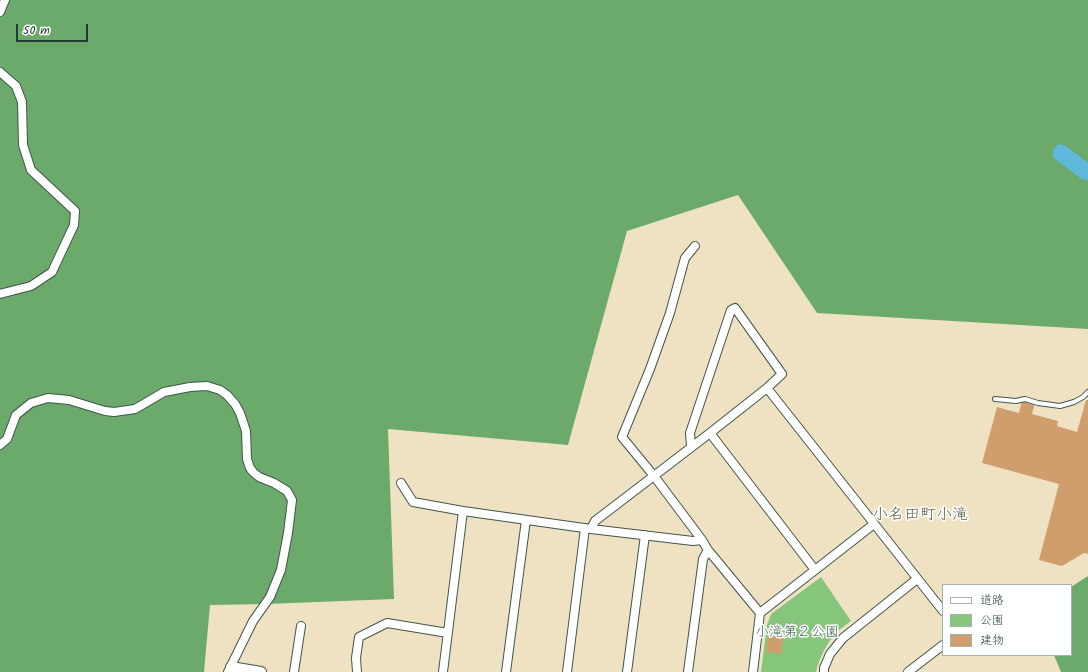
<!DOCTYPE html>
<html>
<head>
<meta charset="utf-8">
<style>
  body { margin:0 }
  #map { position:relative; width:1088px; height:672px; overflow:hidden; background:#efe2c3; font-family:Kalam,"Klee One",sans-serif }
  canvas { display:block }
  .legend { position:absolute; left:942px; top:584px; width:130px; height:72px; box-sizing:border-box; background:#fff; border:1px solid #a5b1ae; margin:0; padding:5px 7px; list-style:none; font-size:12px; color:#1f3d34 }
  .legend li { display:flex; align-items:center; gap:8px; height:20px }
  .legend b { width:20px; border:1px solid #a5b1ae }
  .scale { position:absolute; left:16px; top:24px; width:72px; height:18px; box-sizing:border-box; border:2px solid #1f3d34; border-top:0; padding-left:5px; font-size:12px; line-height:14px; white-space:nowrap; color:#1f3d34; -webkit-text-stroke:3px #fff; paint-order:stroke }
</style>
</head>
<body>
<div id="map">
<canvas width="1088" height="672"></canvas>
<ul class="legend">
<li><b style="height:5px;background:#fff"></b>道路</li>
<li><b style="height:11px;background:#86c57c"></b>公園</li>
<li><b style="height:11px;background:#cf9e6c"></b>建物</li>
</ul>
<div class="scale">50 m</div>
</div>
<script>
const ctx = document.querySelector('canvas').getContext('2d');
ctx.lineJoin = 'round';
function fillPath(path, color) {
  ctx.fillStyle = color;
  ctx.fill(path, 'evenodd');
}
function trace(path, color, width, dash) {
  ctx.strokeStyle = color;
  ctx.lineWidth = width;
  ctx.lineCap = dash ? 'butt' : 'round';
  ctx.setLineDash(dash || []);
  ctx.stroke(path);
}
function drawText(font, color, halo, rows, align = 'center') {
  ctx.font = font + ' Kalam,"Klee One",sans-serif';
  ctx.lineWidth = 3;
  ctx.setLineDash([]);
  ctx.textBaseline = 'middle';
  ctx.strokeStyle = halo;
  ctx.fillStyle = color;
  for (const [text, x, y, turn = 0] of rows) {
    ctx.save();
    ctx.translate(x, y);
    ctx.rotate((+turn || 0) * Math.PI / 180);
    ctx.textAlign = isNaN(turn) ? turn : align;
    if (halo) ctx.strokeText(text, 0, 0);
    ctx.fillText(text, 0, 0);
    ctx.restore();
  }
}
fillPath(new Path2D(`
  M821,577l30,44c-5,4 -10,7 -15,12 -9,10 -17,25 -20,39h-55l6,-47 4,-11z`), '#86c57c');
fillPath(new Path2D(`
  M0,0h1088v329l-271,-16 -79,-118 -111,36 -59,214 -180,-16 6,170 -128,5 -56,1 -6,67h-204z
  M1088,576v96h-27l-7,-17h17v-68z`), '#6caa6c');
trace(new Path2D(`
  M1061,153l24,18 3,1`), '#5fb8dc', 17);
fillPath(new Path2D(`
  M1022,400l13,3 -3,11 26,7 -1,5 20,6 9,-32h2v154l-4,-1 -22,13 -23,-6 20,-76 -77,-21 15,-56 22,6z
  M769,632l15,2 -3,20 -15,-2z`), '#cf9e6c');
const service = new Path2D(`
  M995,399l21,2 9,-2 13,4 22,3 14,-4 9,-5 5,-5`);
const minor = new Path2D(`
  M0,12l5,-12
  M0,72l16,14 6,16 1,43 8,25 44,41 -1,14 -22,47 -21,14 -31,8
  M695,246l-10,12 -15,55 -20,56 -28,68 32,39 48,64 6,10 52,63
  M767,388l176,223
  M710,433l105,137
  M0,445l7,-6 9,-24 15,-12 17,-5 21,2 36,11 9,1 21,-3 29,-17 26,-5 17,-1 13,4 7,5 8,9 5,9 6,18 1,28 3,9 3,4 6,5 15,6 13,8 5,9 -4,33 -7,37 -11,27 -17,24 -25,51
  M401,483l12,19 50,9
  M591,529l4,-8 115,-88 57,-45 15,-14 -47,-66 -4,2 -41,123 1,13
  M294,672l7,-46
  M357,672l-1,-14 3,-21 28,-14 61,10
  M443,672l20,-161 128,18 102,12 9,-1
  M506,672l20,-152
  M567,672l18,-144
  M627,672l18,-137
  M688,672l15,-113 5,-9
  M753,672l7,-59 114,-89
  M824,672v-4l6,-14 13,-16 74,-59
  M908,672l35,-27`);
const tertiary = new Path2D(`
  M231,667l30,5`);
trace(service, '#3e5649', 6);
trace(minor, '#3e5649', 10);
trace(tertiary, '#3e5649', 12);
trace(service, '#fff', 4);
trace(minor, '#fff', 8);
trace(tertiary, '#fff', 10);
drawText('14px', '#3e664a', '#fff', [
  ["小滝第２公園",797,634]
]);
drawText('16px', '#5d5f48', '#fff', [
  ["小名田町小滝",920,516]
]);
</script>
</body>
</html>
